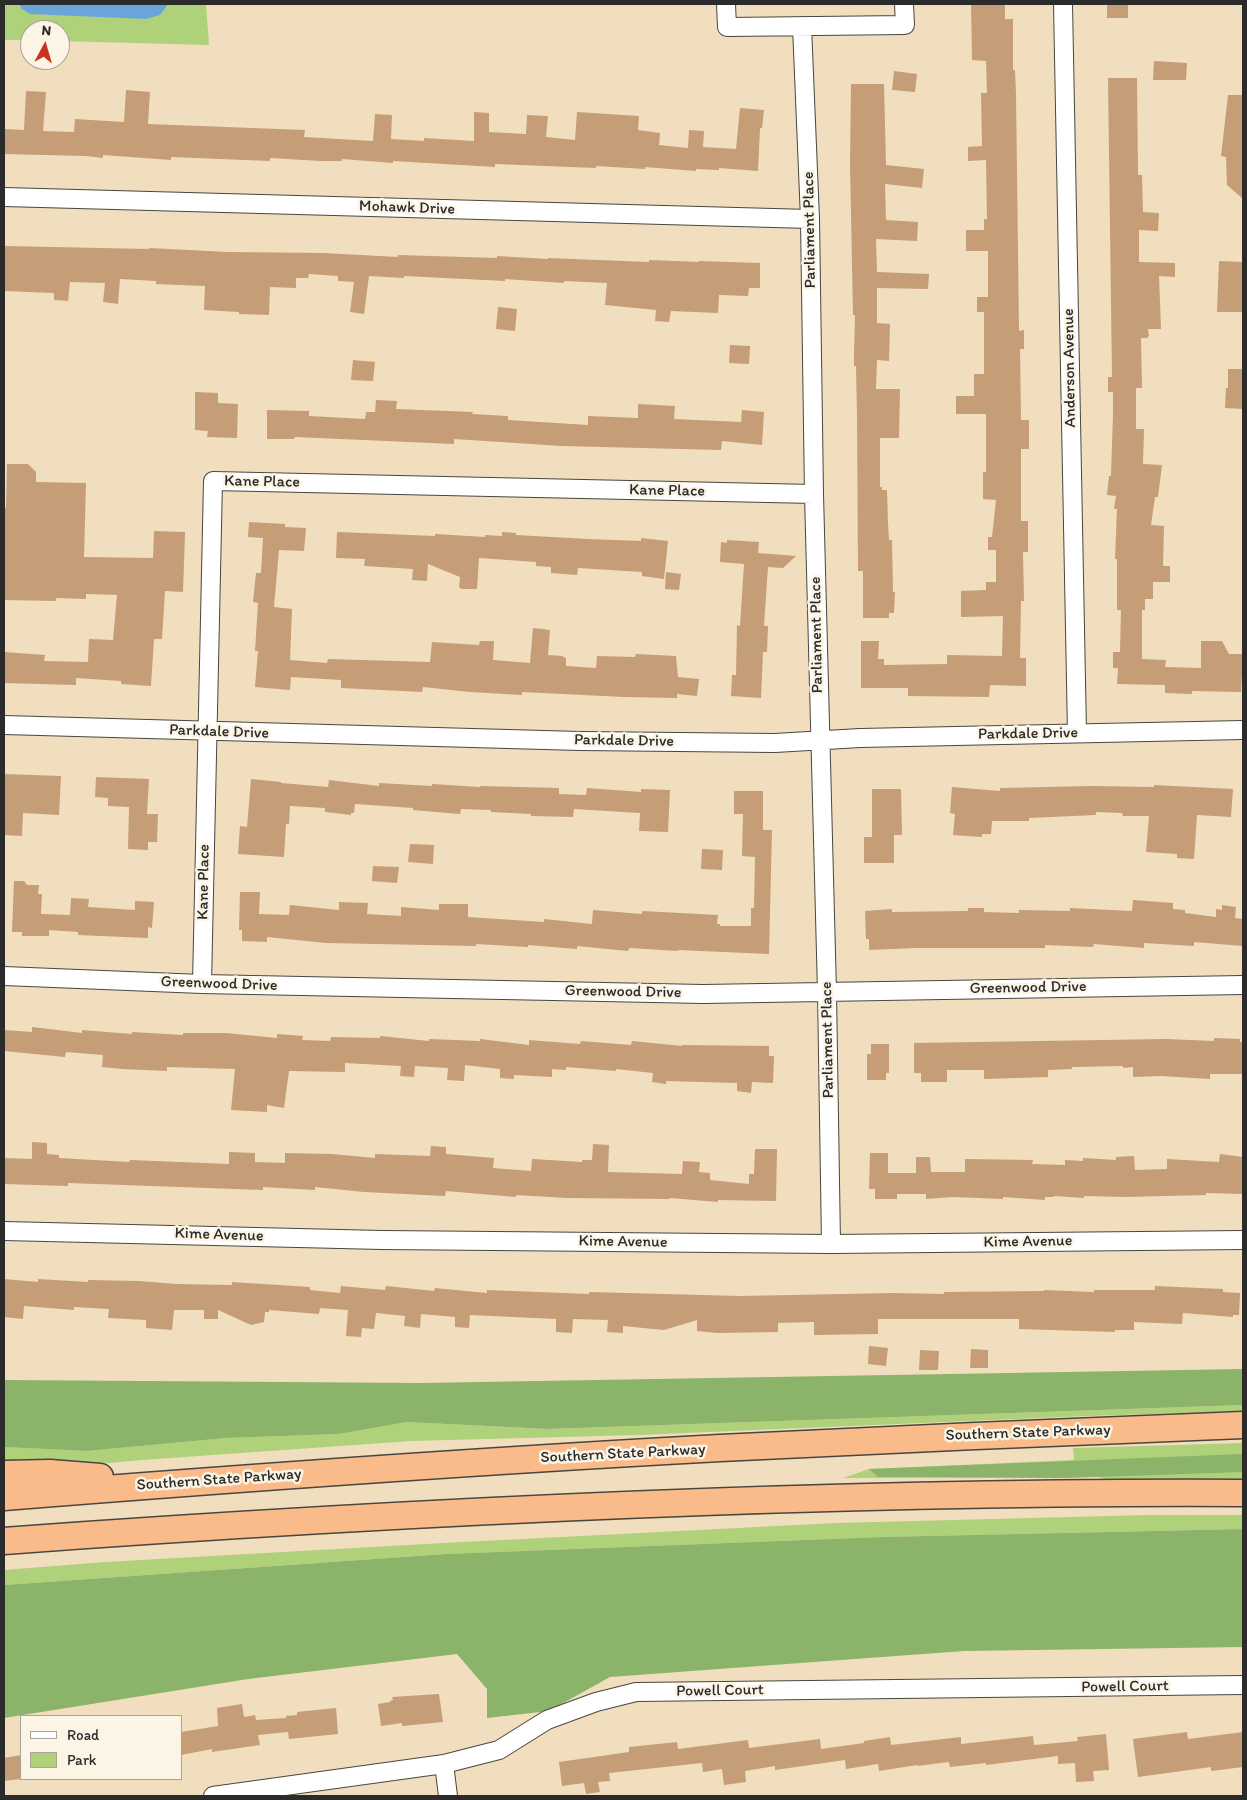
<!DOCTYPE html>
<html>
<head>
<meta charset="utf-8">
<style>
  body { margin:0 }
  #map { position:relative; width:1247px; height:1800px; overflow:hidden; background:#f1debe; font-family:Itim,sans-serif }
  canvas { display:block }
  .frame { position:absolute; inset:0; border:5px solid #2b2b2b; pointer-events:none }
  .legend { position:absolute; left:20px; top:1715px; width:162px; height:65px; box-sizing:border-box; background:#fcf5e5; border:1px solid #a8a49b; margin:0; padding:6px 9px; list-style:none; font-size:15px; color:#2b2b2b }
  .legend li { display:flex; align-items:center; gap:10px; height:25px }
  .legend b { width:25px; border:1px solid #a8a49b }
  .north { position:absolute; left:20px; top:20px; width:50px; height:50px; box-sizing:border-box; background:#fcf5e5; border:1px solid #a8a49b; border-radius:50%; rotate:6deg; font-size:14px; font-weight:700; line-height:20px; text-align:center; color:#2b2b2b }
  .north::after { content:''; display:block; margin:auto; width:18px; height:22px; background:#c8321e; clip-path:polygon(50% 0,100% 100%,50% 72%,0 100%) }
</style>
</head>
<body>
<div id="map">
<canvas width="1247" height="1800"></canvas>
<div class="frame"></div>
<ul class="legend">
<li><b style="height:6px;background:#fff"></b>Road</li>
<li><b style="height:14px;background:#afd179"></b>Park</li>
</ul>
<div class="north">N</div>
</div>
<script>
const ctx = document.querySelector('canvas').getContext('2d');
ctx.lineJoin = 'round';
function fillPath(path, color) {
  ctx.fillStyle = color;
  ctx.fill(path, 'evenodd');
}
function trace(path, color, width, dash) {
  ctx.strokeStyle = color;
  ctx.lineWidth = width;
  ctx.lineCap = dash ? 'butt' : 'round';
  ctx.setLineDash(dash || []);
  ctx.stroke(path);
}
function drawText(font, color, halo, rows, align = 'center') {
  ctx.font = font + ' Itim,sans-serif';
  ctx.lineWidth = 5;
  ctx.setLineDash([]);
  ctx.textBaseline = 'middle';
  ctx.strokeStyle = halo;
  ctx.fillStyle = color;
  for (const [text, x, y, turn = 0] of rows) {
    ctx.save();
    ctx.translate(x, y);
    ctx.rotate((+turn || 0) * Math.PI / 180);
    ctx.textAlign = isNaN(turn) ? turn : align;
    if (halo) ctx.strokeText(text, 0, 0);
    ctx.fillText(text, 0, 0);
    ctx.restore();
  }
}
fillPath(new Path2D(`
  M4,4h202l3,41 -149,-4v-11h-30v10h-26z
  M1243,1405v6l-155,5 -449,19 -228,6 -269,19 -119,11 -19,-4v-20l83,4 139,-13 113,-4 68,-12 141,7z
  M1243,1443v36l-130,3 -14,-5 -256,1 26,-9 205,-9 -1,-12z
  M1149,1515h94v14l-361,8 -436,17 -442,31v-15l101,-8 339,-19 392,-20z`), '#afd179');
fillPath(new Path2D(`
  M1243,1369v36l-695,24 -141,-7 -68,12 -113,4 -139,13 -83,-4v-67l416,3z
  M1243,1454v18l-177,6 -188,-1 -9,-8z
  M1243,1529v118l-279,4 -354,26 -61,34 -62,7v-29l-30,-35 -209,25 -244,39v-133l442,-31 436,-17z`), '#8bb369');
fillPath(new Path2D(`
  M19,4h149l-8,11 -14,4 -116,-5 -8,-5z`), '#6aa5da');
fillPath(new Path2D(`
  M971,4h34v15h8v51h2l1,24 3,237 5,-1v19h-4l1,71h8v29h-8v72h7v31h-5l1,49h-3l-1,57h6v28l-36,-1 -1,12 -81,-1v-8h-47v-47h18l-1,18h6v6l63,-1v-9l55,1 1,-40 -42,1v-26l25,-1v-8h10v-32h-8v-13h4l4,-37 -13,-1v-27h3v-58h-30v-18h18v-22h10v-62h-7v-15h11v-46h-22v-21h18v-11h3l-1,-59 -18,1v-14l14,-1 -1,-53h6l-1,-32 -14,-1z
  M1107,4h21v14h-21z
  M1154,61l33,2 -1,17h-33z
  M894,71l23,3 -2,18 -23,-2z
  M1108,78h29l1,97h4l1,37 16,1 -1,18 -19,-1v32l36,1v14l-16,-1 2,53h-13l1,7 -2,2h-6l1,50h-6v41h8l-1,35 19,1 -4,32h-3l-4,28 13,1 -1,40h7v16h-17v17h-8v11h-3v49l24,1 -1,7 36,1v-27h21l7,13h14l-2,38 -49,-1v3l-27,-1v-8l-48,-1 1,-16h-5v-16h7l1,-42h-4v-51h-2l2,-50h-3l2,-13 -9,-1 2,-19h2l2,-61v-23h-5v-15h4z
  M851,84h33l2,81 38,4 -2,19 -37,-4 1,36 32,2 -1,19 -41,-2 1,33 52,2 -1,15 -51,-1v35l13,1 -1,37 -12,-1 -1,29h24l-1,49h-19v49h2v3h5l1,33 1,17h3l1,52h2l-1,21h-5v5h-26v-47h-5l-1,-155 -1,-50h-2v-10l1,-41h-2l-3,-151z
  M126,90l24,2 -2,32 157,6 -1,7 69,4 2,-27 17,1 -1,24 33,2v-3l50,3v-29l15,1v19l37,2 1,-19 21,1 -2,21 29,3 2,-28 62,4 -1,14 22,3 -1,12 29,3 1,-18 15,1 -1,16 33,2 4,-41 24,2 -2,18h-2l-2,43 -39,-3v2l-23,-1v2l-51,-4v2l-49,-3v2l-101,-4v3l-102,-6v2l-51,-4v2h-21l-51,-3v3l-99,-4v3l-68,-5v3l-17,-2 -82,-2v-25l20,1 2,-39 20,1 -3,39 31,1 1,-13 49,3z
  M1228,95h15v104l-16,-14 -1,-28 -5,-1z
  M4,246l145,3v-1l79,4 95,1 75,4v-2l99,3v-2l51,3v-1l101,4v-2l50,2v-1l61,2v25h-11l-1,8 -29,-1 -1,18 -47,-2 -2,11 -14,-1 1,-11 -51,-5 2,-22 -43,-2v2l-59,-4v2l-101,-5v2l-35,-2 -5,38 -14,-2 4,-30 -16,-1v-5l-29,-2 -1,4h-12v10l-26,-1 -1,28 -30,-1v-2l-35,-2 1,-24 -49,-2v-3l-36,-2 -2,25 -15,-2 2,-19 -35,-1 -2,19 -14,-1v-7l-50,-2z
  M1219,261l24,1v50h-26z
  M498,307l19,2 -2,22 -19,-2z
  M730,345l20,1 -1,18 -20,-1z
  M353,360l22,2 -2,19 -22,-1z
  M1228,369h15v40l-18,-1 1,-20h2z
  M195,392l23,1v10l20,1 -1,34 -30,-1 1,-6 -13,-1z
  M376,400l21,1 -1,8 77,3 -1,2 36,2v4l80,5v-9l50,2v-14l37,2 -1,13 67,3 1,-12 22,2 -2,33 -40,-4 -1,9 -159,-4 -108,-7v5l-159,-7 -1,2h-27v-29l42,1v5l56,3 1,-7h9z
  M7,464h21l8,8v10l50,1 -2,74 69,1 1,-27 31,1 -2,60 -18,-1 -3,48h-8l-3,47 -30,-2v-3l-45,-3v7l-72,-2v-31l41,3 -1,6 44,1 1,-23 24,1 4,-45 -31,-1v5l-30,-1v3l-52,-1v-92h2z
  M249,522l36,2v3l21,1 -2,23 -25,-1 -5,57 18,2 -2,51 37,3 1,-4 102,3 2,-20 47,3 1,-4h14l-1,19 37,3 3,-35 17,2 -2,25 15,1v1l3,1v8l30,2 1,-12 38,1 1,-3 40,2 2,21 21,2 -2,17 -20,-2v4l-53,-1 -102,-5v3l-52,-3 -47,-5 -1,5 -81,-4v-8l-50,-3 -1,13 -35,-3 3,-36h-3l3,-48 -5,-1 3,-29h5l2,-35 -15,-1z
  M337,532l98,4v-2l50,3v-2l17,1v-4l14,1v2l72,4 53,2v-3l27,3 -4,38 -22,-3v-4l-64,-4 -1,7 -26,-2v-6l-15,-1v-4l-57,-4 -2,31h-16l-2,-2 1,-10 -32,-13 -1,17 -15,-1 1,-11 -49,-3 1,-7 -29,-1z
  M727,540l32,2 -1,11 38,3 -13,12 -15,-1 -4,59h4l-1,26h-4l-2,46 -30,-2 1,-21h4l1,-50 3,1 4,-62 -24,-2 1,-20 6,1z
  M666,572l15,2 -2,16 -14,-1z
  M4,774l57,2 -2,39 -36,-2 -1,23 -18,-1z
  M96,777l53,2 -2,35h11l-1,28h-9v8l-20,-1 1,-42 -21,-1v-8l-13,-1z
  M251,779l30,3v1l47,4 1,-7 50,6v-3l53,3v-2l48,3v-1l79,2v6l27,1 1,-7 54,4v-3l29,1 -2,42 -29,-1 1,-18 -66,-4 -1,8 -42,-1v-2l-40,-2v-2l-30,-1 -1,5 -47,-4v-2l-58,-4 -1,9h-3v2l-26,-3v-4l-35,-2 -1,18h-3l-2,33 -46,-3 2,-28 7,1z
  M1154,785l79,4 -2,28 -34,-2 -3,44 -17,-1v-4l-31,-2 3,-36h-26l-1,-3 -26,-1v3l-67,3v3h-37l-1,13h-9v3l-29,-2 2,-21 -5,-1 2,-26 48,4v-3l92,-2 62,1z
  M872,789h29l1,46h-8v28h-30v-26h8z
  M734,791h29v39h9l-3,124 -91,-4v1l-49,-3 -1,3 -51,-5v3l-49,-4v2l-52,-3v2l-150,-3 -59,-6v5l-25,-1v-11h-3l1,-38h20l-1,22 30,1 1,-10 49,5v-8l29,1 -1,11 34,2v-9l38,3v-6h29v13l76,5v-3l48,5 1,-14 49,4v-3l76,4 -1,9h3v2h31v-18h3l1,-51 -13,-1 1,-42h-9z
  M410,844l24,1 -1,19 -25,-2z
  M702,849l21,1 -1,20 -21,-1z
  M373,866l26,1 -2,16 -25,-2z
  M14,881h10l3,4h12l-1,9h4l-1,20 29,1 1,-17 18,1 -1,8 47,3v-9l19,1 -2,26 -4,-1v11l-70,-3v-3l-29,-2v6h-27v-4h-10z
  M1133,900l40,3v6l12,1v3l31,4v-8l6,1v-5l14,2 -1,11 8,1v27l-49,-4v4l-50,-3v5l-50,-4 -1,3 -48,-2v3h-129l-47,2v-11h-3l-1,-28 27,-2v3l76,-1v-3h16v4l35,1v-3l51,1v-3l62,3z
  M32,1027l50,6v-3l50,4v-2l51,3v-2h43l51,5v-4l26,2 -1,4 28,1 1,-4 49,1v-2l49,5v-2l51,2v-2l49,6v-5l51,4 1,-3 50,4 1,-4 50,5v-1l87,1v10h5l-1,27 -21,-1 -1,11 -14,-2v-8l-71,-2v3l-14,-2 1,-9 -37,-4v2l-50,-4v3l-14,-1v8l-38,-2v4l-14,-1v-9l-35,-4 -1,16 -17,-1 1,-12 -33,-2 -1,11 -14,-1 1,-10 -56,-3v9l-56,-1 -5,37 -17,-3v7l-36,-2 4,-41 -68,-2v4l-45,-2 -20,-2 1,-12 -37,-3 -1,5 -61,-6v-21l28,2z
  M1214,1038l26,1v3h3v32h-33v5l-49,-3 -28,1v-10l-10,1v-2l-51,1v2l-24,1v7l-64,2v-9h-37v12h-26v-9h-7v-30l252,-4 48,2z
  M871,1044h18v29h-3v7h-19v-26h4z
  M32,1142l15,1v11l12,1v3l70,4 1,-2 99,4v-12l26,1v9l30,1v-10l47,1 43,4v-4l55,2 1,-10 15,1v7l48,4 -1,10 38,3 1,-12 50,3v-2h10l1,-16 16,1 -1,27 74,2 1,-13 17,1 -1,10 11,1v7l39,4v-10h5l1,-25h22l-1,52 -58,-1v2l-48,-4v1l-103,-1 -51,-3v2l-70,-6 -1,5 -81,-4 -49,-5v3l-52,-3v3l-195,-7v3l-64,-2v-26l28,1z
  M870,1153h18v20h28v-16h14l1,15h34v-13l68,1 -1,4 33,1v-5l18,1v-3l33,2v-3l18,-1 1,14 32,-1v-10l52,3 1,-8 23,3v37l-37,-1v2l-81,2 -41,-1v2l-30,-2v1h-9v3l-42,-3v2l-50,-2 -27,2v-5h-29v5h-22v-10h-6z
  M4,1279l34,3v-3l50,3v-2l51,1 37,3 56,1v-3l78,5v3l30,3 1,-7 44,4 1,-4 48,5 1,-3 52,5v-3l102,4v-2l151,4 154,-3 50,1v-2l100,-1v-1l50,2v-2h61v-4l68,3v3l17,1 -1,22h-6v2l-50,-4 -1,11 -48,-2v8h-19v2l-96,-3v-10h-141v15l-64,1v-13l-36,1v9l-61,1 -20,-2v-11l-33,10 -41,-4v7l-16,-1 1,-12 -35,-1 -1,14 -16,-1v-13l-86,-4 -1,13 -14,-1v-10l-34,-3 -1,14 -16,-2 1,-10 -29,-3 -2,16 -12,-1 -1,9 -15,-1 2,-26 -28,-2 -1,6 -50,-4v2h-4l-1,10 -13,3 -33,-15v9h-14v-9h-30l-2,20 -26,-2v-8l-38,-2 1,-9 -35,-2v3l-50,-4 -1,13 -19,-2z
  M869,1346l19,2 -2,18 -18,-2z
  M971,1349l17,1v18h-18z
  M920,1350l19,1 -1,19h-19z
  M439,1694l4,28 -41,4v-3l-21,3 -3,-22 12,-2v-1l3,-1 -1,-3z
  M242,1704l2,13 11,-2 1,5 30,-2v-2l11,-1v-3l39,-4 2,26 -49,5 -1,-7 -30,3 2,10 -48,7v-3l-31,6v-23l37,-6 -1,-18z
  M1187,1732l1,7 55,-7v35l-32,4v-4l-73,10 -5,-38z
  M1106,1734l3,36 -16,1 1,10 -18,1 -1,-19 -17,1v-8l-72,9v-2l-36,4 -1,-5 -32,4v-1l-38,6 -1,-7 -32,5 -1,-9 -70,10v-4l-30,5 1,11 -22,3 -2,-16 -19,3 -1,-9 -93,10 1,8 -12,1 2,10 -14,2 -2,-11 -22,3 -3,-24 70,-10v-5l48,-5 1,7 70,-9 1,8 71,-9 1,10 43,-6v-2l26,-4 1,8 70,-8v7l72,-8 1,9 44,-4 -1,-4z
  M21,1755v24l-17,2v-23z`), '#c59d77');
const minor = new Path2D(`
  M726,4l1,23 178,-2 -1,-21
  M1063,4l14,729
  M802,26l8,193 4,275 13,498 4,252
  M4,197l806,22
  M4,725l576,16 195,2 85,-5 383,-8
  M4,976l198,8 501,10 540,-9
  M202,984l11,-503 601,13
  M4,1231l378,9 449,4 412,-4
  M444,1764l4,32
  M213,1796l231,-32 55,-14 48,-30 49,-18 40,-10 607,-7`);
const highway = new Path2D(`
  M4,1474l46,-1 50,4
  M4,1497c238,-19 477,-36 716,-49 174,-9 349,-16 523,-23
  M4,1541c412,-30 826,-50 1239,-48`);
trace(minor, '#494641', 20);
trace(highway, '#494641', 29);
trace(minor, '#fff', 18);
trace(highway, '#fabb8b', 26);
drawText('16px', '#2b2b2b', '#fcf5e5', [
  ["Mohawk Drive",407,208,2],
  ["Parliament Place",810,230,-91],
  ["Anderson Avenue",1070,368,-91],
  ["Kane Place",262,482,1],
  ["Kane Place",667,491,1],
  ["Parliament Place",817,635,-91],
  ["Parkdale Drive",219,732,2],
  ["Parkdale Drive",1028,734,-1],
  ["Parkdale Drive",624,741,1],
  ["Kane Place",204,882,-89],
  ["Greenwood Drive",219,984,2],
  ["Greenwood Drive",1028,988,-1],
  ["Greenwood Drive",623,992,1],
  ["Parliament Place",828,1040,-91],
  ["Kime Avenue",219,1235,2],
  ["Kime Avenue",623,1242,1],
  ["Kime Avenue",1028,1242,-1],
  ["Southern State Parkway",1028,1433,-2],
  ["Southern State Parkway",623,1454,-3],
  ["Southern State Parkway",219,1480,-4],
  ["Powell Court",1125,1687,-1],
  ["Powell Court",720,1691,-1]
]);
</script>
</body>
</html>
